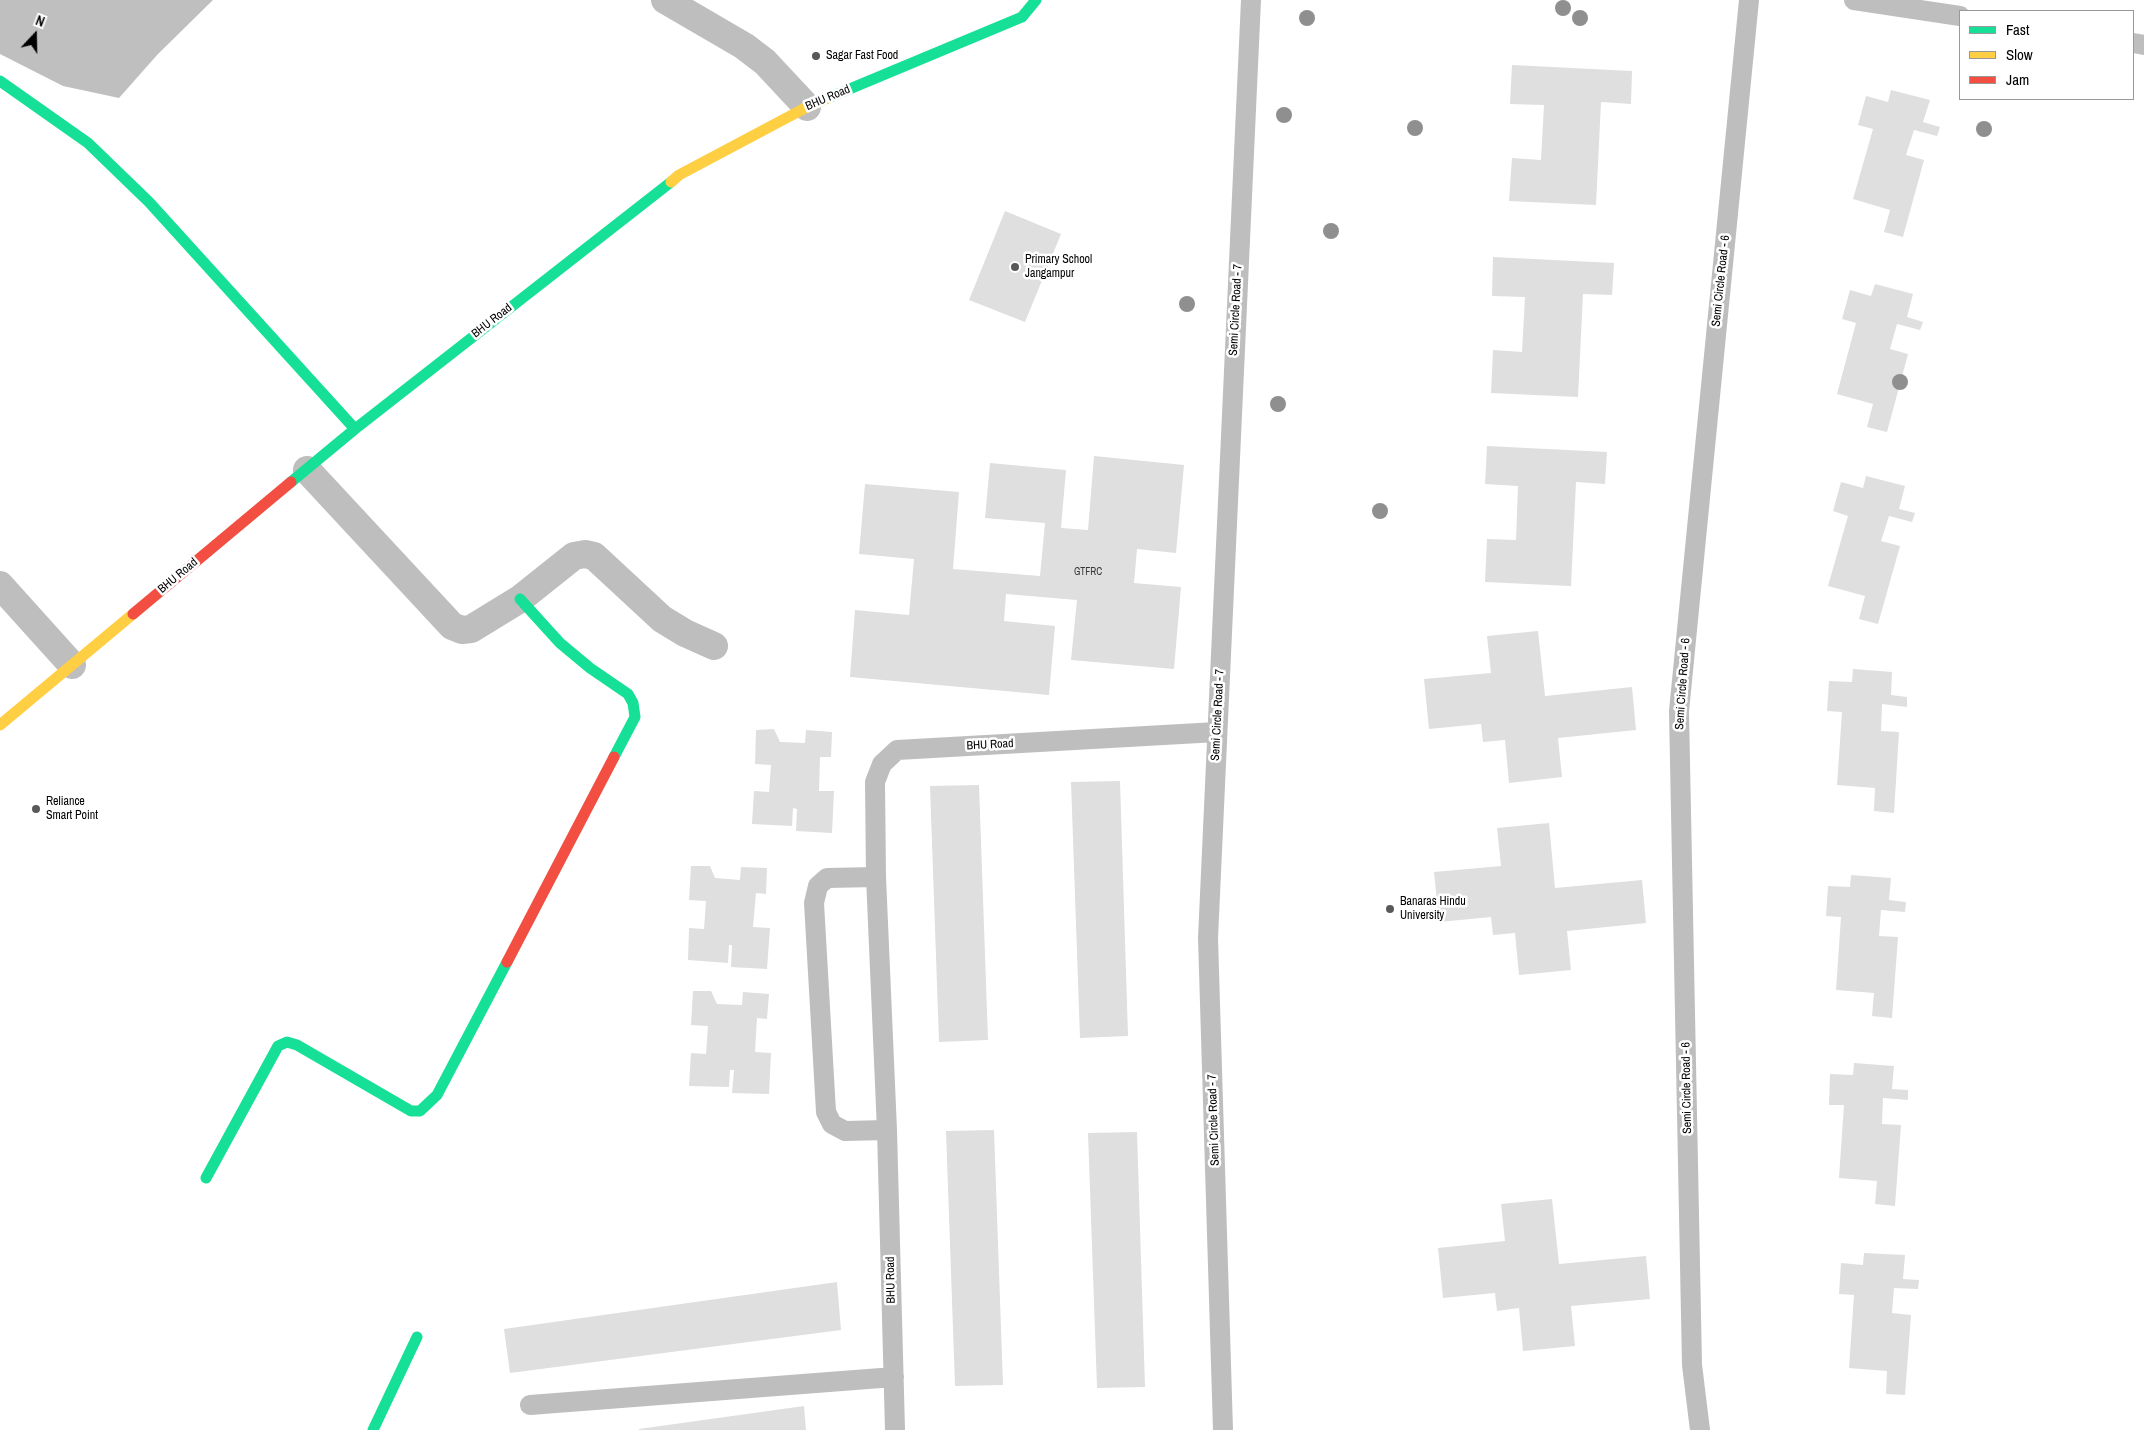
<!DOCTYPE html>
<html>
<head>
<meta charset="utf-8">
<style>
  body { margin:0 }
  #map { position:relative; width:2144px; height:1430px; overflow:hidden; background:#fff; font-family:"Archivo Narrow",sans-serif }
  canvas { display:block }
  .legend { position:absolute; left:1959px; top:10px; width:175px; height:90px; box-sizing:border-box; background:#fff; border:1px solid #999; margin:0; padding:6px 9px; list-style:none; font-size:15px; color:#000 }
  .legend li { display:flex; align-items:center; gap:10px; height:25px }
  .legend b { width:25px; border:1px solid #999 }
  .north { position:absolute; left:10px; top:10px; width:50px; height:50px; -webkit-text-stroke:4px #fff; paint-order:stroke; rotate:21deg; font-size:14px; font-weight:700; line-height:20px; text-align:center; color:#000 }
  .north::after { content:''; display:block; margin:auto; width:18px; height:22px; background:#000; clip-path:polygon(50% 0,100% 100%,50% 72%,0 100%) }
</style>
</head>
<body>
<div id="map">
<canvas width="2144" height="1430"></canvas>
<ul class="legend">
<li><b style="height:6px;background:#16e098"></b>Fast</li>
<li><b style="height:6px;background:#ffcf43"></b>Slow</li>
<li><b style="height:6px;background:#f24e42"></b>Jam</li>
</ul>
<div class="north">N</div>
</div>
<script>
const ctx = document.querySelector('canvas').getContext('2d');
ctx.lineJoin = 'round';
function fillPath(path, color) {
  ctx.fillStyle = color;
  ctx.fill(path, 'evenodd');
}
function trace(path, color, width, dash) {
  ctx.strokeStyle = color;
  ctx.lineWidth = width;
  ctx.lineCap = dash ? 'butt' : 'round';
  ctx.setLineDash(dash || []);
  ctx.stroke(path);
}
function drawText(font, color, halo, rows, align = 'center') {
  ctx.font = font + ' "Archivo Narrow",sans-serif';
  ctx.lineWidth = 5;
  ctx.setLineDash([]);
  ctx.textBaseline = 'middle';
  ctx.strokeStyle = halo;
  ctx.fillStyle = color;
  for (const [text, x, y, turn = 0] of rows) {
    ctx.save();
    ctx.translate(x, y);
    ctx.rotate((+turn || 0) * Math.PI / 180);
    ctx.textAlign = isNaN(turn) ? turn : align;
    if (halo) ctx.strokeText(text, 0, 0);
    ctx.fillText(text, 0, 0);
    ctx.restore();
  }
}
fillPath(new Path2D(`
  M0,0h213l-55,54 -39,44 -56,-12 -63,-32z`), '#bfbfbf');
fillPath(new Path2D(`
  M1512,65l120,6 -1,33 -30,-2 -5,103 -87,-4 3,-43 29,2 3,-55 -34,-1z
  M1891,90l39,10 -7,22 17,5 -3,9 -23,-6 -8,25 18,5 -21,77 -19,-5 6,-22 -37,-11 20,-70 -15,-4 8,-29 22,6z
  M1005,211l56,23 -36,88 -56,-22z
  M1493,257l121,6 -2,32 -29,-1 -5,103 -87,-4 2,-43 29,2 3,-55 -33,-1z
  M1875,284l38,10 -6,23 16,5 -3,8 -23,-6 -7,25 18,5 -21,78 -20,-5 6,-23 -36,-10 19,-71 -14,-4 8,-29 21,6z
  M1487,446l120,6 -2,32 -29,-2 -5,104 -86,-4 2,-43 29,1 2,-54 -33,-2z
  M1094,456l90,9 -8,88 -39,-4 -3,34 47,4 -7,82 -103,-9 6,-60 -71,-6 -2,27 51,5 -6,69 -199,-18 5,-67 54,5 5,-56 -55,-5 6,-70 94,8 -6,77 87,7 5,-53 -60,-5 5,-55 76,7 -5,58 27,2z
  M1866,476l39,10 -6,23 16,4 -3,9 -23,-6 -8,25 19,5 -22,78 -19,-5 6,-23 -37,-10 20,-70 -15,-5 8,-29 22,6z
  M1538,631l7,65 87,-9 4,43 -78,8 4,39 -53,6 -4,-43 -22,2 -2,-18 -52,5 -5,-50 67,-6 -4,-37z
  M1853,669l39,3 -1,23 16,2v10l-25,-3 -1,27 18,1 -5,81 -20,-2 1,-23 -38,-3 5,-73 -15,-1 2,-30 23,1z
  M774,729l6,13 25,1 1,-13 26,2 -1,25h-11l-1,34h15l-2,42 -36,-2 1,-22 -4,-1 -1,18 -40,-2 2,-33 15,1 2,-27 -16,-1 1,-34z
  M1120,781l8,255 -48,2 -9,-256z
  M979,785l9,255 -49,2 -9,-256z
  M1549,823l6,65 87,-8 4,43 -79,8 4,39 -52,5 -4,-42 -22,2 -2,-18 -52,5 -5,-50 67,-6 -4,-38z
  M691,866h19l5,12 25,2 1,-13 26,1 -1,26 -10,-1 -3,34 17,1 -3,41 -36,-2 1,-22h-3l-1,18 -40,-3 1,-32 15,1 2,-28 -17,-1z
  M1851,875l40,3 -2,22 17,2 -1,10 -24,-2 -2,26 19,1 -6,81 -20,-2 2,-23 -38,-3 5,-73 -15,-1 2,-30 22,1z
  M693,991h18l6,13 25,1 1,-13 26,2 -2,25 -10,-1 -2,34 16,1 -2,41 -37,-1 2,-23h-4l-1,17 -40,-1 2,-33 15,1 2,-28 -17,-1z
  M1854,1063l40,3 -2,23 16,1v10l-25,-2 -1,26 19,1 -6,81 -20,-2 2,-23 -38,-3 5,-73h-15l1,-31 23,1z
  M994,1130l9,255 -48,1 -9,-255z
  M1137,1132l8,255 -48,1 -9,-255z
  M1552,1199l7,65 87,-8 4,43 -79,7 4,40 -52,5 -4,-43 -22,3 -2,-18 -52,5 -5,-50 67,-7 -4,-37z
  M1864,1253l41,2 -2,24 16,1 -1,9 -24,-1 -2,25 19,2 -6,80 -19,-1 1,-23 -38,-3 5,-73 -15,-1 2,-31 22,2z
  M837,1282l4,48 -331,43 -6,-44z
  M804,1406l2,24h-167v-1z`), '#dfdfdf');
trace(new Path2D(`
  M1854,0l106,16
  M2133,43l11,2
  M876,877l-49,1 -9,8 -4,17 12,209 6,12 13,7 42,-1
  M530,1405l364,-28
  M895,1430l-8,-300 -11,-253 -1,-95 7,-18 15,-14 320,-18
  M1223,1430l-15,-492 43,-938
  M1700,1430l-8,-65 -13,-654 70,-711`), '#bebebe', 20);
trace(new Path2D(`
  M665,0l79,46 21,16 42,45
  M307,470l145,156 10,4 9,-1 49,-30 54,-43 11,-2 9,2 68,63 23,14 29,13
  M0,585l72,80`), '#bebebe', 28);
trace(new Path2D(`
  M0,81l88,62 61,59 206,227
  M828,98l194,-81 14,-17
  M291,482l64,-53 316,-247
  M520,599l40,44 30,25 38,26 5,9 2,14 -21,40
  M206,1178l72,-132 9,-4 10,3 114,66h9l17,-16 70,-133
  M373,1430l44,-93`), '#16e098', 11);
trace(new Path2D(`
  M671,182l8,-7 128,-68 21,-9
  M0,725l133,-111`), '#ffcf43', 11);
trace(new Path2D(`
  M133,614l158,-132
  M507,962l107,-205`), '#f24e42', 11);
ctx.fillStyle = '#8f8f8f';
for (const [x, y] of [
  [1563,8],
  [1307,18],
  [1580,18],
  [1284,115],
  [1415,128],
  [1984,129],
  [1331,231],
  [1187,304],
  [1900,382],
  [1278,404],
  [1380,511]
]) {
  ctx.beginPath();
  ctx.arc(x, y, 8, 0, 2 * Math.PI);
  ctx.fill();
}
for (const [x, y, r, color] of [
  [816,56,5,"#595959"],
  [1015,267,5,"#595959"],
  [36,809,5,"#595959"],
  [1390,909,5,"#595959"]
]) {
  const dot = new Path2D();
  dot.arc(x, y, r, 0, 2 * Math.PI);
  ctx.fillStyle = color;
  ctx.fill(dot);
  trace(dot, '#fff', 2);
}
drawText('10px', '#383838', null, [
  ["GTFRC",1088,572]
]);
drawText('12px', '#000', '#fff', [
  ["Sagar Fast Food",826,56],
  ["Primary School",1025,260],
  ["Jangampur",1025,274],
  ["Reliance",46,802],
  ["Smart Point",46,816],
  ["Banaras Hindu",1400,902],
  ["University",1400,916]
], 'left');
drawText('12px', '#000', '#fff', [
  ["BHU Road",828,98,-23],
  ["Semi Circle Road - 6",1721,281,-84],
  ["Semi Circle Road - 7",1236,310,-87],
  ["BHU Road",492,321,-38],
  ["BHU Road",178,576,-40],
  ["Semi Circle Road - 6",1683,684,-86],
  ["Semi Circle Road - 7",1218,715,-87],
  ["BHU Road",990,745,-3],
  ["Semi Circle Road - 6",1687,1088,-91],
  ["Semi Circle Road - 7",1214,1120,-92],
  ["BHU Road",891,1280,-91]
]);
</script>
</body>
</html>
